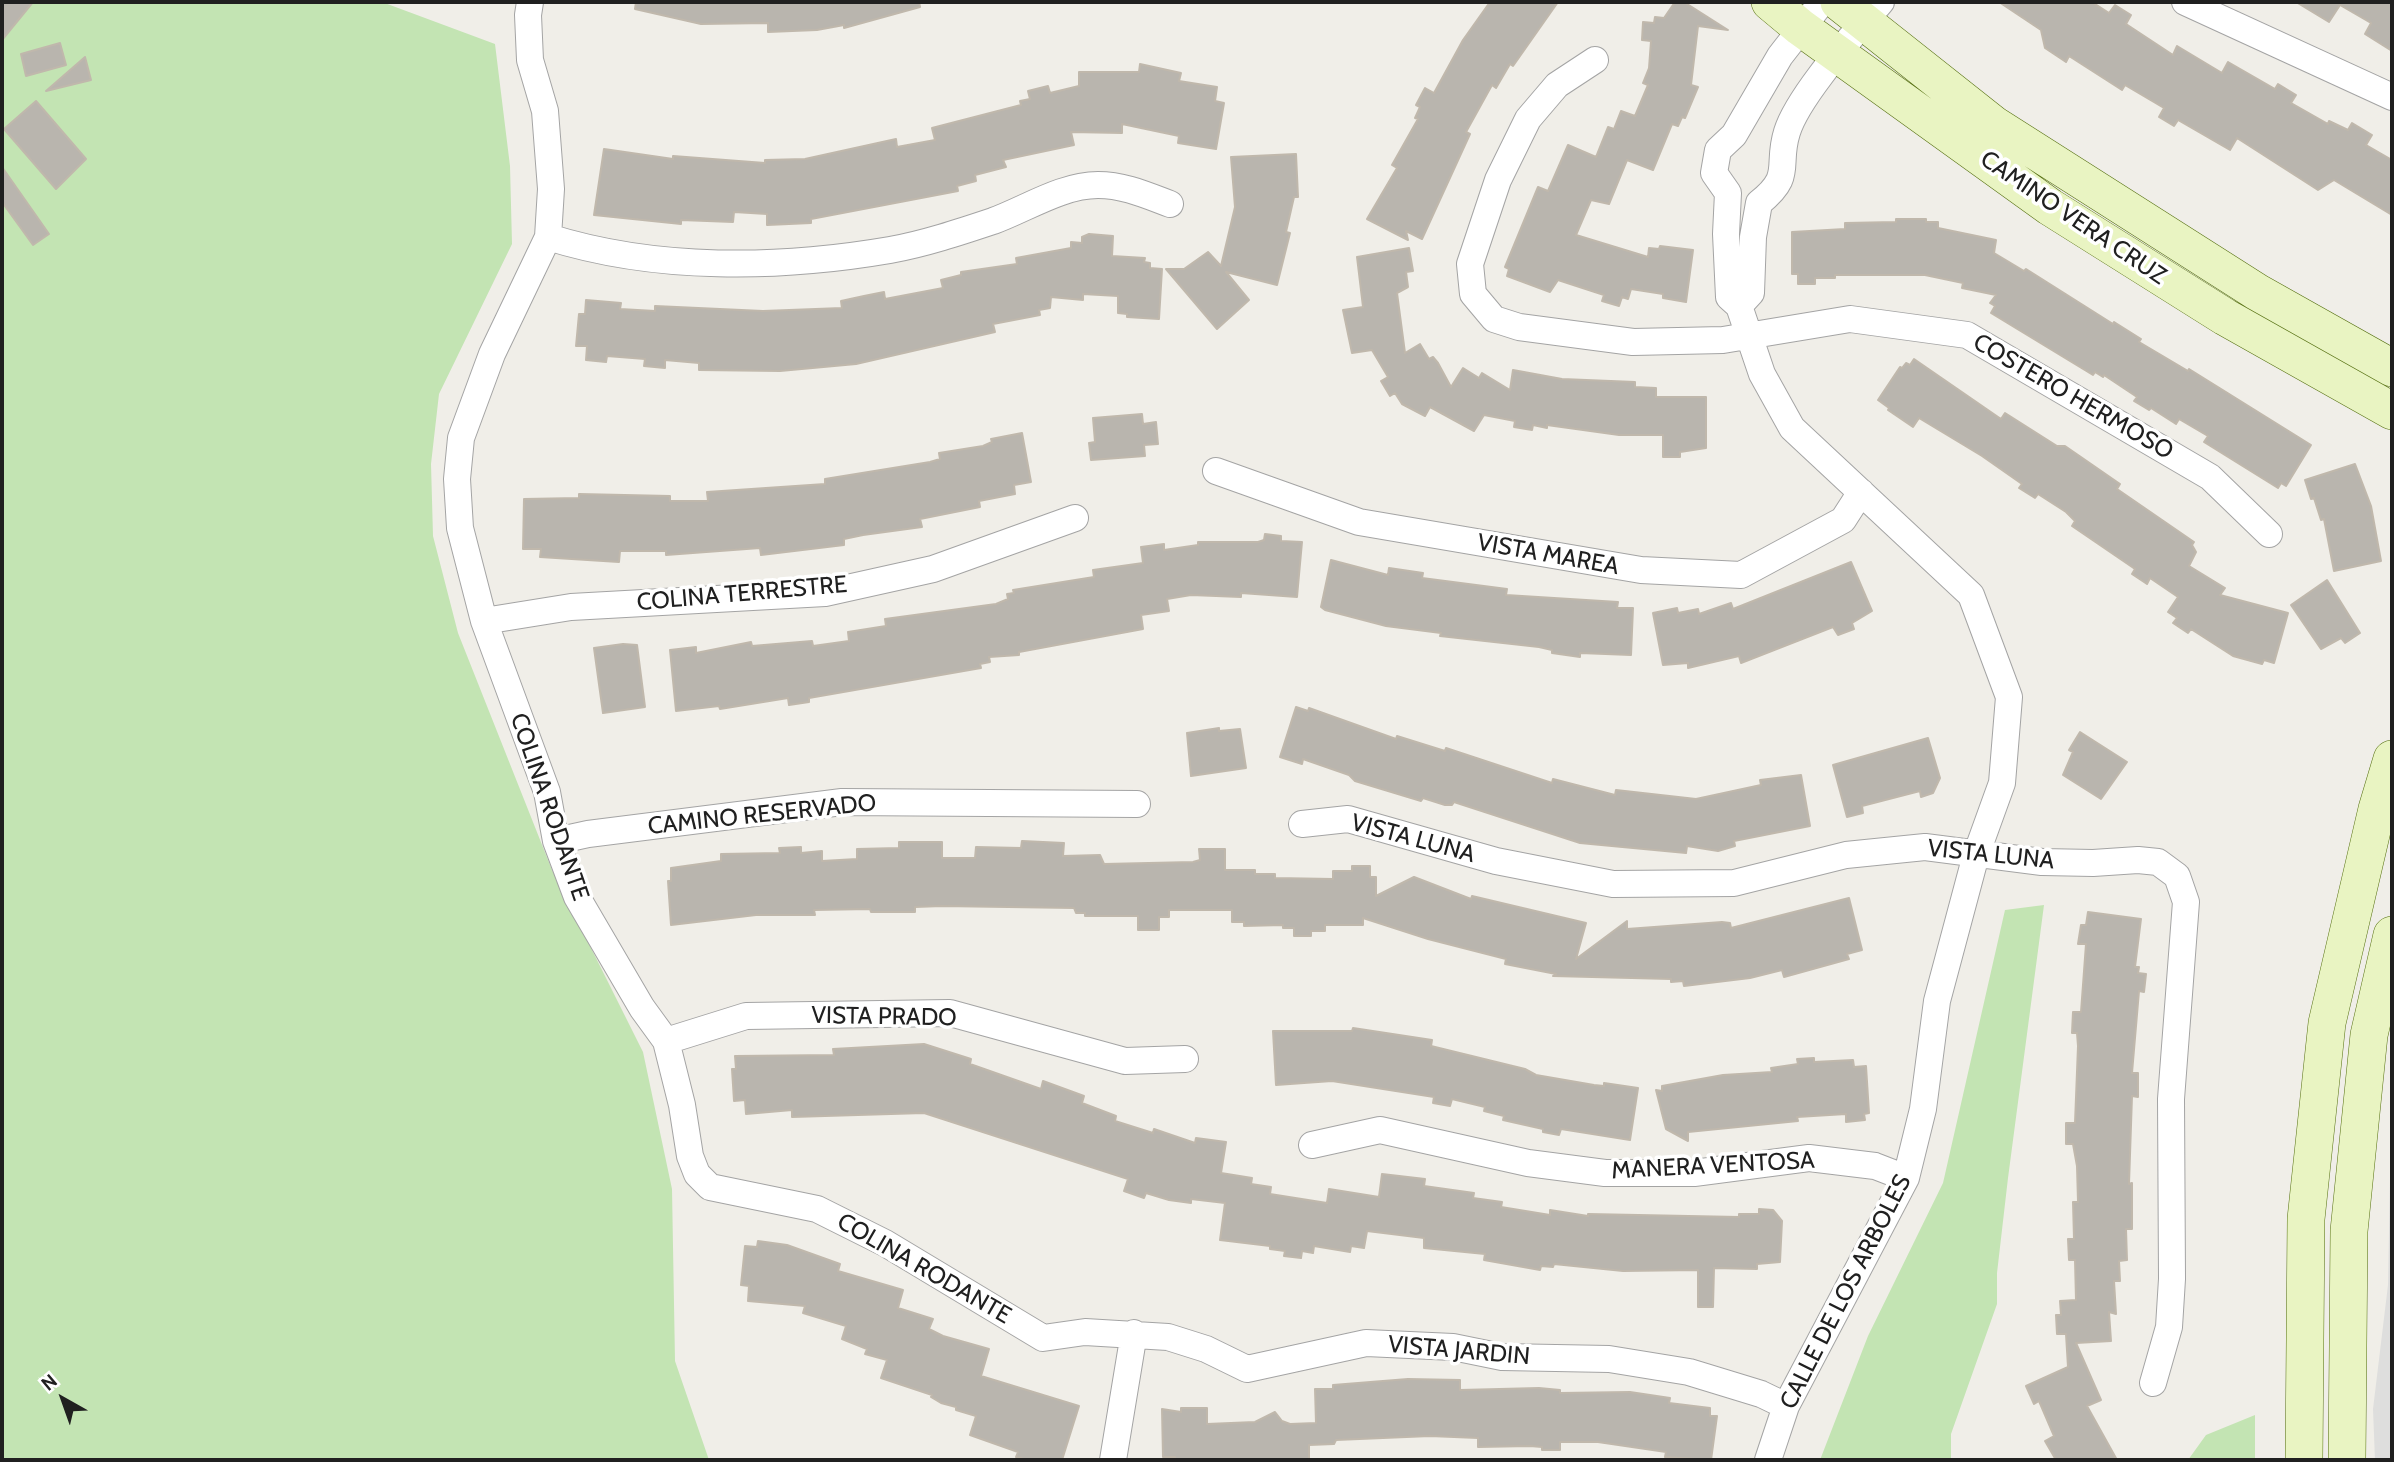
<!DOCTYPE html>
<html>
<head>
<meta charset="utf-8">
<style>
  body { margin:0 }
  #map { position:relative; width:2394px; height:1462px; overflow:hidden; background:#f0eee8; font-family:Cabin,sans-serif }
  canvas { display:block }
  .frame { position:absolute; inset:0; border:4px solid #202020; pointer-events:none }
  .north { position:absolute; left:28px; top:1364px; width:70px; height:70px; -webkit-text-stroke:5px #fff; paint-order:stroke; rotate:320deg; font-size:19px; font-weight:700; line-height:28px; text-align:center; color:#202020 }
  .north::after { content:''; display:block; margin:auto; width:24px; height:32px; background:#202020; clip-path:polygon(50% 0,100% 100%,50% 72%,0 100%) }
</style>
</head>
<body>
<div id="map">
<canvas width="2394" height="1462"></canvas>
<div class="frame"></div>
<div class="north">N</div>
</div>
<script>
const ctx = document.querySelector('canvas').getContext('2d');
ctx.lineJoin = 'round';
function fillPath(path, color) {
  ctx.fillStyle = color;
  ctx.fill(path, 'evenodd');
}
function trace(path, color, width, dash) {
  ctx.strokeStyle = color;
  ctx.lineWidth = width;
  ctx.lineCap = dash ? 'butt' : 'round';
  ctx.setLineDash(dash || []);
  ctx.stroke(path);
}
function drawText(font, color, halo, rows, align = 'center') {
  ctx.font = font + ' Cabin,sans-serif';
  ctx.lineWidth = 7;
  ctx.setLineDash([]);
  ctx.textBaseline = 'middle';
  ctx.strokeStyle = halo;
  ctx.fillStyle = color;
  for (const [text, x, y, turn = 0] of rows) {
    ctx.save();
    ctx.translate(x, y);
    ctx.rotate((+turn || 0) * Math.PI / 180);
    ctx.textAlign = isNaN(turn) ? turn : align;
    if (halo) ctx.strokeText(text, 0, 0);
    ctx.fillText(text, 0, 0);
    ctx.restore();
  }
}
fillPath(new Path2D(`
  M2392,1073v387h-17l-2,-51 15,-124z`), '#dededd');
fillPath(new Path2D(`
  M2,2h380l113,42 15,122 2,78 -73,150 -8,70 2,72 25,97 94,237 91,182 29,137 3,172 34,99h-707z
  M2044,905l-36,273 -11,95v31l-46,130v26h-131l48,-124 75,-153 62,-273z
  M2255,1415v45h-67l18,-25z`), '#c3e4b3');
const building = new Path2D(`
  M2,2h31l-31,38z
  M636,2h283l1,5 -76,21v-3l-27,5 -49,2v-9l-67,1 -66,-15z
  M1490,2h68l-45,64 -3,-2 -14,24 -4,-3 -26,47 4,2 -48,105 -16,-8 2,9 -41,-21 30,-51 -5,-3 26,-46 -3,-1 5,-11 -4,-2 9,-17 9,5 29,-53z
  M1675,2h9l44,28 -30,-4 -7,59 7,2 -13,31 -3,-1 -4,9 -6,-2 -19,46 -26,-10 -18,44 -18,-4 -15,35 72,22 1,-9 10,1 1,-3 33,4 -7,52 -23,-4v-4l-32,-5 -3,10 -6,-2 -3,9 -17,-5 2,-6 -46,-15 -8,12 -43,-16 2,-7 -4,-2 33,-80 10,4 20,-46 28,12 12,-30 6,2 7,-18 14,5 13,-31 -5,-2 6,-15 2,-27 -9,-1 1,-18 11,1 1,-6 9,1z
  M1999,2h93l17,11 6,-8 16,10 -5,9 47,31 4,-9 45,27 6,-11 47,27 3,-5 18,11 -5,8 37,21 1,-3 19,9 4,-7 20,12 -6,10 26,15v55l-58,-35 -16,10 -81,-52 -7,12 -52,-30 -4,6 -15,-9 5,-9 -39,-23 -3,5 -53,-34 -3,6 -21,-14 -4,-18z
  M2296,2h96v49l-27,-17 6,-11 -31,-18 -11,17z
  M60,43l6,22 -40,11 -5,-22z
  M85,57l6,23 -45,11z
  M1140,64l41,9 -2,8 38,6 -2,14 9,2 -8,46 -38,-6 1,-7 -57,-12v9l-51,-1 3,13 -71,15 3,7 -31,8 1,6 -19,5 1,5 -147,28v4l-44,2v-11l-33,-2 -1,10 -52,-2v4l-87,-9 10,-66 69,10v-3l92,7v-3l40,-1 91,-20 1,8 38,-7 -3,-12 89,-23 -1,-4 10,-2 -2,-8 20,-5 2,7 29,-7v-14h60z
  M36,101l50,58 -30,30 -52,-60z
  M1296,154l2,43h-4l-8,35 4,1 -13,52 -51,-13 23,28 -32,29 -51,-60h18l24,-17 13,14 14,-59 -4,-50z
  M2,167l47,67 -16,11 -31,-43z
  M1896,219h30v3h12v6l58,12 -2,13 30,18 2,-2 87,55 1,-2 27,17 -2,3 49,29 1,-2 122,76 -25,41 -5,-3 -3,5 -74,-46 4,-6 -29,-17 -3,5 -25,-16 -2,2 -15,-9 3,-4 -33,-22 -1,2 -8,-5 -2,3 -102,-62 4,-7 -5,-3 6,-8 -34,-7 1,-5 -38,-8h-90v3h-20v6h-17v-10h-6v-42l53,-3v-6l51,-1z
  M1089,234l24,2 -1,20 33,2 -1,4 6,1v5l12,1 -3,50 -32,-2v-3l-9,-1v-17l-35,-2v6l-32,-3 -1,11 -11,2 1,5 -47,9 2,8 -139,32 -76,7 -81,-1v-7l-34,-3v8l-21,-2 1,-7 -38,-3 -1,6 -20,-2 1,-14h-11l3,-32h6l1,-14 35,3 -1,6 35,2v-5l108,5 79,-3 -1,-7 23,-5 20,-4 1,7 58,-11 -2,-8 20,-5v-3l56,-8 -1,-6 55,-10v-6l11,1v-6z
  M1409,248l4,23 -7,1 2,15 -11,6 8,60 15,-9 9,15 4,-2 5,6 13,24 12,-19 16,10 3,-5 28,17 3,-20 49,9 73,3v5l21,1v9h50v51l-26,4v5h-17v-22h-44l-72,-10v3l-14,-3 -1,5 -18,-3 1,-6 -31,-6 -10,16 -44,-24 -5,9 -23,-12 -7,-11 -5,3 -9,-15 7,-4 -16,-27 -20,3 -9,-43 20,-3 -6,-50z
  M1914,359l87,60 4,-6 52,33h8l55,38 -3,5 77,53 -2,3 4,7 -7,14 36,22 -5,7 68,18 -14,50 -10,-3 -2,4 -29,-8 -42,-27 -3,4 -15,-10 4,-5 -9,-6 10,-15 -28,-19 -3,6 -15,-10 3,-5 -63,-43 3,-5 -9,-9 -28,-18 -3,4 -16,-10 3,-4 -40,-28 -63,-38 -6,9 -25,-17 1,-2 -11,-8 22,-33 2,1 4,-5 4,2z
  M1142,414l1,10 13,-2 2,22 -14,1 1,11 -54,4 -2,-17 6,-1 -2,-24z
  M1022,433l9,49 -17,3 1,9 -36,7 1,6 -60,12 2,8 -59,8 -19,4v6l-83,10 -1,-7 -94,7v-4h-46l-1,11 -79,-5 1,-8h-18l1,-50 55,-1v-4l91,2v5h38l-1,-9 118,-8v-5l105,-17 10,-3 -1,-6 44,-7 9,-4 -1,-3z
  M2355,464l16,42 10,55 -47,10 -10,-52 -3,1 -7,-22 -3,1 -6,-19z
  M1265,534l16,2v5l21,1 -5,55 -56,-4v4l-50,-2 -24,4 2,12 -28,4 2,14 -124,23v3l-30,2 1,5 -10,2 1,4 -172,30v4l-20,3 -1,-7 -68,11 -1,-3 -43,5 -6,-61 26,-3v6l55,-11 1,4 60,-5 1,5 36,-5 -1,-9 38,-6 -1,-7 111,-15 12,-5 -1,-5 7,-1 -1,-3 81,-13 -1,-7 50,-7 -2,-16 23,-3v6l34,-5v-3h60l6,-2z
  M1331,560l57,15 1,-7 34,5 -1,5 85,11 -1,6 112,7 -1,6h16l-2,47 -51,-2v4l-28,-4v-3l-13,-3 -99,-11 1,-3 -55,-7 -61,-16 -4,-3z
  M1851,562l21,49 -20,12 2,6 -16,6 -5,-8 -92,36 -2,-7 -51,12v-5l-25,2 -10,-52 24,-5 1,5 20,-4 1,5 32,-11 2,6z
  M2327,580l33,53 -15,10 -4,-5 -20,11 -30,-44z
  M623,644l14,1 8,62 -42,6 -9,-65z
  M1296,707l12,4 1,-3 87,31 1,-3 48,15 1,-3 106,35 1,-4 62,16 1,-5 80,9 65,-14 -1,-5 41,-5 9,51 -76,15 1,5 -17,5 -31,-5 -1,7 -106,-10 -126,-41 -2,3h-7l-22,-7 -2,3 -66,-20 -6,-6 -46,-16 -1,5 -22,-7z
  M1219,728v3l21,-2 6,39 -55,8 -4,-43z
  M2080,732l47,30 -26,37 -38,-24 10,-23 -4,-2z
  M1928,738l12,40 -7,15 -12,4 -1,-6 -58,15 1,7 -16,4 -14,-52z
  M1022,841l42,2 -1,13 37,-1 4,9 89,-2 7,-2 -1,-11h26v21h30v4h20v4l58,1v-8h19v-5h18v11h6v19l38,-19 57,22 1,-3 114,27 -10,36 51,-38v8l95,-7 8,1 1,5 118,-30 13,52 -15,4 2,5 -65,18 -2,-7 -32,8 -66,8 -1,-5 -12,1v-3l-118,-3 3,-2 -51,-10 1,-5 -78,-20 -65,-21v7h-38v6h-14v5h-17v-8h-11v-3l-39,1v-4h-12v-12h-63v7h-10v13h-21v-14h-53v-3h-9l-2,-5 -132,-2 -27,1v5h-44l-1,-3 -56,1 1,5h-59l-85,10 -3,-44h3v-13l50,-7v-7l59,-1 -1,-5 22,-1v6l21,-2v10l35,-2v-10l42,-1v-6h43v16h33l1,-11 45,1z
  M2088,912l53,7 -6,48h4l-1,6 8,1 -2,18 -5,-1 -7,82h6v24l-6,-1 -3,88 3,-1v46h-6l1,31 -8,1 1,20h-6l2,33 -7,-2 2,29 -35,2 25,57 -14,6 30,54h-61l-11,-19 9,-5 -15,-35 -5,3 -8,-18 42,-19 -2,-33h-9l-1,-19h5l-1,-14 16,-1 -1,-40h-6l-1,-21h6l-1,-37h5l-1,-36 -4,-22h-7v-21h9l3,-77 -1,-13h-5l1,-21h8l5,-68h-8l3,-19h5z
  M1353,1028l79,12 -1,6 94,23 11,6 58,10 10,1v-3l34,5 -8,52 -69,-11 -2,6 -16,-3v-3l-40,-9 1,-4 -20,-5 1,-4 -33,-8 -2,7 -17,-3 1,-6 -102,-16 -56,4 -3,-54h79z
  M924,1044l47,15 -1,5 71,25 2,-8 41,15 -2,7 34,13 -1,5 38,12 1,-4 41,14 1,-5 30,4 -5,31 31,5 -1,6 20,3 -1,7 57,9 2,-14 50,8 3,-23 43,5 -1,7 50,7 -1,5 29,4 -1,5 49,8v-5l38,6v-2l151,3v-3h20v-5l14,1 9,11 -2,41 -23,2v5l-43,-1 -1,39h-15v-37l-75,1 -69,-7 -1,3 -12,-1 -1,4 -56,-10 1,-6 -61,-6v-10l-57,-7 -3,17 -13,-2 -1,6 -36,-6 -1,7 -11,-2 -1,7 -17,-2 1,-5 -15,-2v-3l-50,-6 5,-37 -34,-4v4l-22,-3 -23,-7 -2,5 -20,-7 4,-12 -204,-66 -132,4v-7l-46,4 -1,-14 -11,1 -2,-32h4l-1,-13 99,-1 -1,-6z
  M1814,1058v4l39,-2 1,7 12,-1 3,47 -5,1 1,6 -19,2v-8l-49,3 1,4 -110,11v9l-22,-12 -10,-39 6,1v-5l61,-11 49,-3 -1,-4 27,-4 -1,-5z
  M758,1241l29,4 53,19 -2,7 65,19 -5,18 35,11 -4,10 14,7 46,13 -8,27 98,30 -17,54h-34l-12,-3 2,-5 -48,-17 6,-19 -20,-6v-3l-15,-4 -10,-6 1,-2 -51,-17 6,-18 -22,-6 2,-5 -25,-10 4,-13 -43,-13 2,-7 -57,-5 1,-15 -8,-1 4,-39 12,1z
  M1408,1379l52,1v10l79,-2 21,2v3l70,-1 40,6 -1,5 41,5v8h7l-6,44 -46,-3 1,-5 -68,-10h-38v8h-18v-3l-12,-1 -52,1v-9l-48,-2 -94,4 -2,4 -25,1v15h-134v-3h-12l-1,-48 19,3v-4h26v16l48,-2 20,-10 7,9 8,3 26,-1 -1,-34h18v-4z`);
fillPath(building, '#b9b5ae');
trace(building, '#c0b8ac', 2);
const minor = new Path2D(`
  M530,2l-2,13 2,45 15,51 6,78 -3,48 -56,117 -31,84 -4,41 3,49 24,93 63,171 9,49 21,56 65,111 24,33 16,64 8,51 7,18 13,13 107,22 68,34 158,95 42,-6 83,5 38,12 41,20 119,-26 87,4 49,10 107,2 80,13 72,22 25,12
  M2185,2l207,95
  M1595,60l-38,25 -29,34 -30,61 -28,84 3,30 21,25 25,8 114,15 90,-2 127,-21 117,16 243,142 59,57
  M548,237c108,34 231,32 342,13 34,-6 70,-18 103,-29 33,-12 69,-36 105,-36 26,0 48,10 72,19
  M1739,306l12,-13 2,-56 6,-34c35,-28 17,-36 28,-71 11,-36 68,-99 94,-130
  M1216,471l143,51 282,48 100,5 102,-55 18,-28
  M484,621l87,-14 254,-14 108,-24 142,-51
  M1302,824l46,-5 148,42 117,23 121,-1 112,-28 79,-8 117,15 51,1 45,-3 20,2 19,14 9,26 -15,197 1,180 -3,48 -16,56
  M556,841l32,-7 254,-32 295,2
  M666,1041l80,-25 204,-3 175,48 60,-2
  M1312,1145l68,-15 148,33 77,10h89l115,-15 66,8 31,12
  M1113,1460l21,-127
  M1768,1460l18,-54 120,-228 17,-69 14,-108 39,-146 26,-72 7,-86 -38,-102 -179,-167 -30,-54 -23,-68 -10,-9 -3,-63 2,-41 -14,-20 4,-23 16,-15 46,-79 42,-54`);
const secondary = new Path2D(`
  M1770,2l30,25 250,180 175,110 167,94
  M1839,2l154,122 264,168 135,76
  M2304,1460l2,-241 21,-196 50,-214 15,-50
  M2347,1460l2,-229 20,-196 23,-100`);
trace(minor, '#a4a4a4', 28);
trace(secondary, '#556f10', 38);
trace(minor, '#fff', 26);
trace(secondary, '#e9f4c2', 37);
drawText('24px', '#202020', '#fff', [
  ["CAMINO VERA CRUZ",2073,218,34],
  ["COSTERO HERMOSO",2073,397,30],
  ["VISTA MAREA",1548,555,10],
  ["COLINA TERRESTRE",742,594,-5],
  ["COLINA RODANTE",549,807,71],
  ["CAMINO RESERVADO",762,815,-6],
  ["VISTA LUNA",1413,839,15],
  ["VISTA LUNA",1991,855,6],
  ["VISTA PRADO",884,1017,1],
  ["MANERA VENTOSA",1713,1166,-3],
  ["COLINA RODANTE",924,1269,30],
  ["CALLE DE LOS ARBOLES",1846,1292,-63],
  ["VISTA JARDIN",1459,1351,5]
]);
</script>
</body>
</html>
